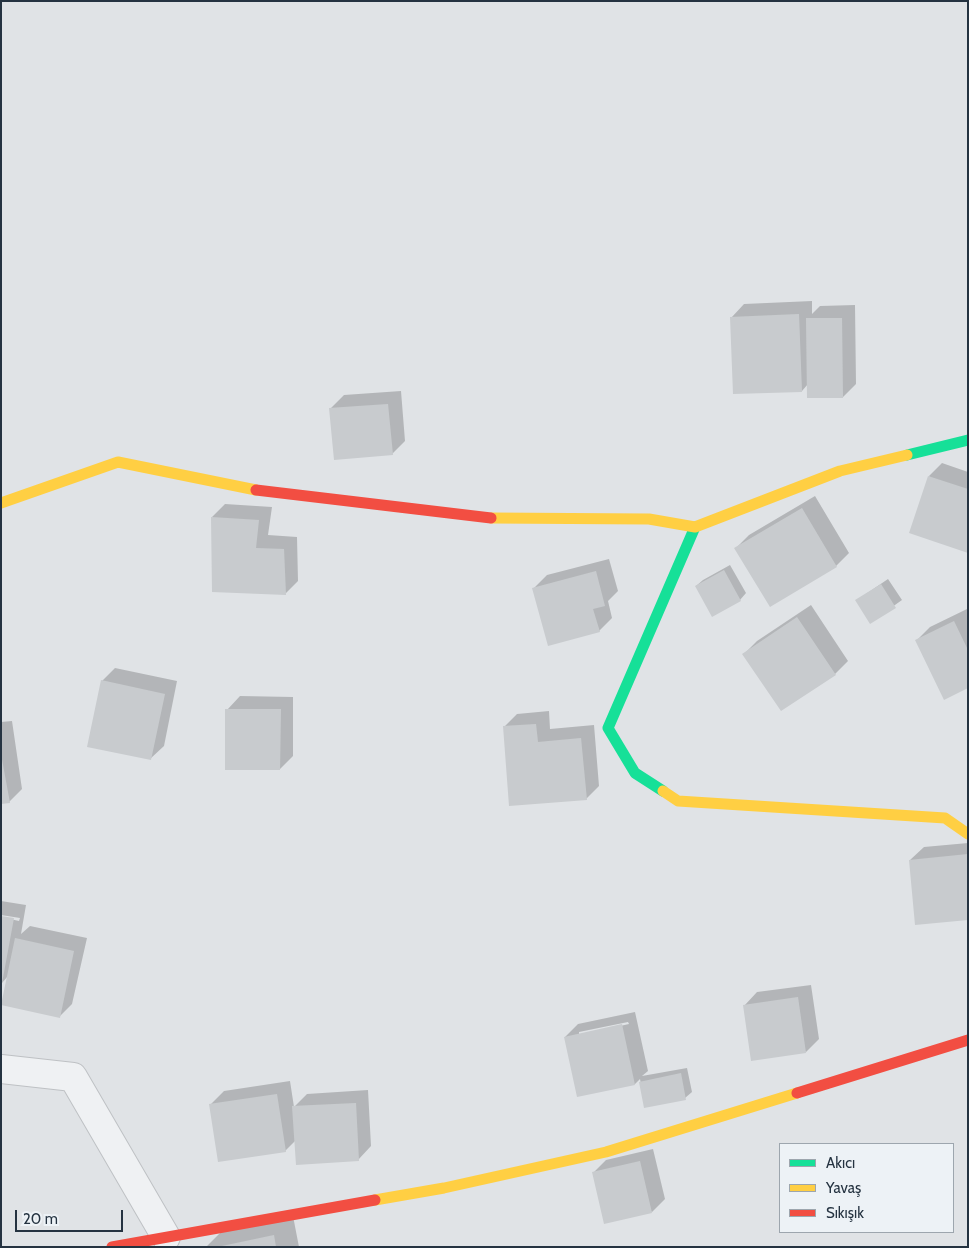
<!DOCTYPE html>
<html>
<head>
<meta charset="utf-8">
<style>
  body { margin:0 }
  #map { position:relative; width:969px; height:1248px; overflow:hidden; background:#e0e3e6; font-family:Cabin,sans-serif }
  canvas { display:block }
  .frame { position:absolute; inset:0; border:2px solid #253341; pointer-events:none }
  .legend { position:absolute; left:779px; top:1143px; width:175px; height:90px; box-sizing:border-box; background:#edf2f6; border:1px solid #9da6ae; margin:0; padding:6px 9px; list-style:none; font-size:15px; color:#253341 }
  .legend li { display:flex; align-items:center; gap:10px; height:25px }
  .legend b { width:25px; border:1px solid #9da6ae }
  .scale { position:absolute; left:15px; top:1210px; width:108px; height:22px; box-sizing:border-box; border:2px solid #253341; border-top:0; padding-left:6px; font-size:15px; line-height:18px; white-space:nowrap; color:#253341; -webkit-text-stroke:4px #edf2f6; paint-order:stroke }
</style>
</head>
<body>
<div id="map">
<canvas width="969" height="1248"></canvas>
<div class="frame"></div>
<ul class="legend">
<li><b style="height:6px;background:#16e098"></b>Akıcı</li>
<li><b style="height:6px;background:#ffcf43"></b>Yavaş</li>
<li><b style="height:6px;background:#f24e42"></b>Sıkışık</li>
</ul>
<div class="scale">20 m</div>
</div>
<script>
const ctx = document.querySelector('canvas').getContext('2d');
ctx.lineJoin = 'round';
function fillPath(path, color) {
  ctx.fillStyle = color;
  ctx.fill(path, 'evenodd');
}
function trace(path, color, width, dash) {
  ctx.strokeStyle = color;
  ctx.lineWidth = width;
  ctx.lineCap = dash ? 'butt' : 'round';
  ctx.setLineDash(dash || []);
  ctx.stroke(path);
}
fillPath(new Path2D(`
  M812,301v13l8,-8 35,-1 1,79 -13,13 -35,-13 -6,7 -71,-73 13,-14z
  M401,391l4,50 -13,13 -61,-46 13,-13z
  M942,463l26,9v80l-39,-76z
  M815,496l34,57 -13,13 -100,-18 13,-13z
  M225,504l47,3 -4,28 29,2 1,44 -13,13 -73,-77z
  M609,559l9,32 -10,10 4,17 -13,13 -65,-43 13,-13z
  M730,565l16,28 -6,7 -44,-14 7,-6z
  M888,579l14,21 -31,22 -14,-22z
  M811,605l37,56 -13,13 -91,-20 13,-13z
  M967,609l1,1v77l-51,-47 13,-13z
  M115,668l62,13 -13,65 -14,13 -48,-78z
  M240,696l53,1v59l-13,13 -53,-59z
  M549,711l1,18 44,-4 5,61 -13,13 -82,-72 13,-13z
  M12,721l10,68 -13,13 -8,1v-81z
  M968,843v76l-58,-59 14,-13z
  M1,901l25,4 -5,29 9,-8 57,12 -15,66 -13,13 -51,-41 -6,7 -1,-66 18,4 1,-3 -19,-3z
  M811,985l8,54 -13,13 -62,-46 13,-14z
  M635,1012l13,59 -6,5 45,-8 5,24 -7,6 -40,8 -5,-27 -5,5 -57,12 -13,-59 13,-13zM628,1022l1,2 -50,11v-3z
  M290,1081l4,26 13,-13 61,-4 3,56 -13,14 -62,-20 -11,11 -75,-46 14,-14z
  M653,1149l12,50 -13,13 -59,-39 13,-13z
  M293,1216l6,31h-93l15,-15z`), '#0003');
fillPath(new Path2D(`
  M799,314l3,78 -69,2 -3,-77z
  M806,318h36l1,80h-36z
  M388,404l5,51 -59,5 -5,-52z
  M928,476l40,13v64l-59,-20z
  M802,508l35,59 -67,40 -36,-59z
  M211,517l48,3 -3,28 28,1 2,46 -74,-3z
  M724,570l17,31 -29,16 -17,-31z
  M596,571l9,35 -12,3 7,23 -52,14 -16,-58z
  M881,584l15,24 -26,16 -15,-24z
  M797,617l39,58 -55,36 -39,-57z
  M954,621l14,29v38l-24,12 -29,-60z
  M101,680l64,14 -14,66 -64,-13z
  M225,709h56l-1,61h-55z
  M536,724l2,18 43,-4 6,62 -78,6 -6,-80z
  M1,754l9,49 -9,1z
  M968,854v66l-53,5 -6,-65z
  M1,916l13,2 -12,65h-1z
  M15,938l59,13 -14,67 -59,-13z
  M798,997l8,56 -55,8 -8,-56z
  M622,1024l13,61 -58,12 -13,-60z
  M681,1073l5,27 -42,8 -5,-26z
  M277,1094l9,58 -68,10 -9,-58z
  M356,1103l3,58 -63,4 -4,-59z
  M640,1161l12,52 -48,11 -12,-52z
  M274,1235l2,12h-54v-1z`), '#c8cbce');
const street = new Path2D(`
  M1,1069l72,8 93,160`);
trace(street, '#bec1c4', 30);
trace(street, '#eff1f3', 28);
trace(new Path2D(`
  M907,455l61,-15
  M663,791l-28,-18 -27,-45 87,-201`), '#16e098', 11);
trace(new Path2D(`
  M1,503l117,-41 138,28
  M491,518l158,1 46,8 145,-56 67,-16
  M663,791l15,10 267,17 23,16
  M375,1200l69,-12 162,-36 191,-59`), '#ffcf43', 11);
trace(new Path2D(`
  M256,490l235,28
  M797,1093l171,-53
  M112,1247l263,-47`), '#f24e42', 11);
</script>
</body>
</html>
